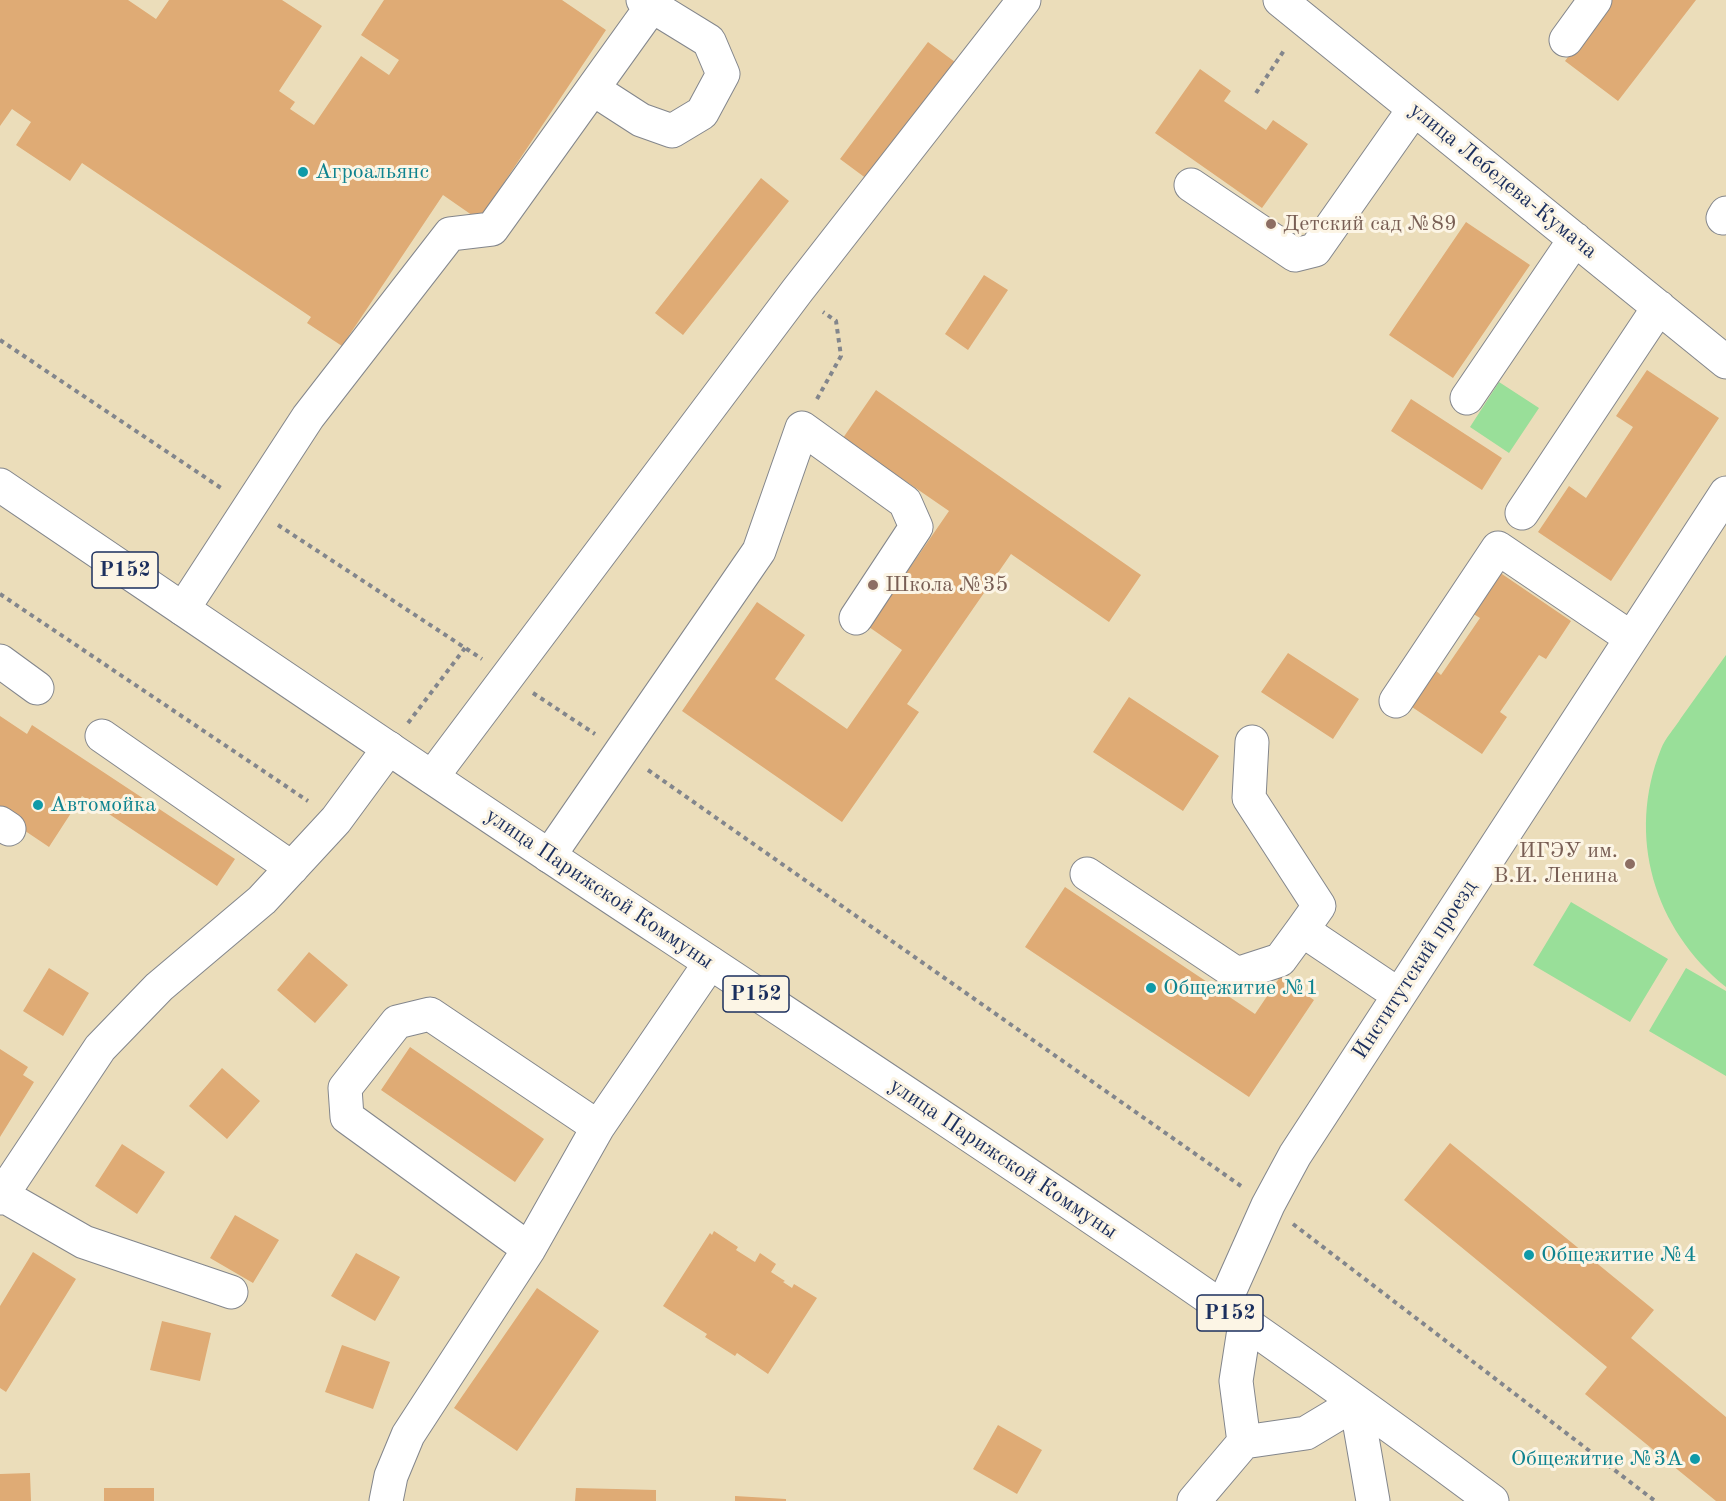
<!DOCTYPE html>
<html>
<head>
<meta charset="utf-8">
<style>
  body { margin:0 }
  canvas { display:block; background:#ebddba }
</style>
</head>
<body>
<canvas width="1726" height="1501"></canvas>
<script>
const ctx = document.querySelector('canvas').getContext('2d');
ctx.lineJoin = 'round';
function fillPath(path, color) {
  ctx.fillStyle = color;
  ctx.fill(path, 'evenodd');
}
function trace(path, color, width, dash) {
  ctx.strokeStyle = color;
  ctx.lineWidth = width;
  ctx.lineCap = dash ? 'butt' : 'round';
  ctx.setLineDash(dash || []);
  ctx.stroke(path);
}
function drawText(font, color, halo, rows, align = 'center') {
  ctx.font = font + ' "Old Standard TT",serif';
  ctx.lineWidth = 6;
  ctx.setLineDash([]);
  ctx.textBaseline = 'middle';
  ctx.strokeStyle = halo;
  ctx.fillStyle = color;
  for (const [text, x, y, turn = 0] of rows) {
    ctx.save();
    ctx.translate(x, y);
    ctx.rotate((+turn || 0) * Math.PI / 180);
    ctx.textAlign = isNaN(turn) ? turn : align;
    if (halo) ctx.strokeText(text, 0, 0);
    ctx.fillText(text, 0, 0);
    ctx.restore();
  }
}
fillPath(new Path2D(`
  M1499,382l40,26 -30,45 -39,-26z
  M1726,655v332c-72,-58 -100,-151 -65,-238 4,-11 14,-21 20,-31 15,-21 30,-42 45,-63z
  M1571,902l97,57 -38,63 -97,-57z
  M1686,968l40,23v85l-77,-45z`), '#99df99');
fillPath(new Path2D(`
  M0,0h128l28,19 13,-19h113l40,26 -43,65 16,11 -5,7 24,16 47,-69 28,19 10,-15 -38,-25 23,-35h178l44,30 -127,190 -36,-25 -101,151 -35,-23 4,-6 -229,-154 -12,18 -54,-36 15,-23 -19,-13 -12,17z
  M1611,0h85l-78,101 -53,-40z
  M928,42l27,20 -88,117 -27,-20z
  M1200,69l31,22 -7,10 42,29 7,-10 35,24 -46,64 -107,-75z
  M761,178l28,23 -106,134 -28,-22z
  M1466,222l64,43 -77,113 -64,-43z
  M984,275l24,15 -40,60 -23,-16z
  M1647,370l72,48 -108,163 -73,-49 31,-46 17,12 47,-71 -17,-11z
  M876,390l265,185 -32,47 -98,-68 -104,150 12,8 -77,110 -160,-111 75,-109 48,33 -30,44 72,50 55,-79 -33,-23 80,-116 -106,-73z
  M1411,399l91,59 -20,32 -91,-59z
  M1499,572l72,49 -25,38 -7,-4 -39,57 7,5 -25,37 -73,-49 25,-36 7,6 39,-57 -8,-5z
  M1288,653l71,46 -26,40 -72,-47z
  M1129,697l90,59 -36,55 -90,-59z
  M0,716l27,18 5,-9 203,134 -18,27 -135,-90 -33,51 -49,-33z
  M1065,887l190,127 25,-37 34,23 -65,97 -224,-150z
  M309,952l39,33 -33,38 -38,-33z
  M49,968l40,25 -26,43 -40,-25z
  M410,1047l134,92 -29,43 -134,-92z
  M0,1049l28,18 -5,8 11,7 -34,55z
  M222,1068l38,33 -33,38 -38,-33z
  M1450,1143l204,167 -23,28 95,79v84h-10l-131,-107 22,-27 -203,-167z
  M122,1144l43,28 -28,42 -42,-28z
  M235,1215l44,25 -26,43 -43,-25z
  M714,1231l24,16 -2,3 19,12 5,-9 16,11 -5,8 14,9 -2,1 9,6 2,-4 23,14 -49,76 -31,-21 -2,3 -30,-19 2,-3 -44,-28 47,-73 2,2z
  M33,1252l43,27 -70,113 -6,-4v-82z
  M356,1253l44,24 -25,44 -44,-25z
  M537,1288l62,43 -82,120 -63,-43z
  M162,1321l49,12 -11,48 -50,-11z
  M342,1345l48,17 -17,47 -48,-17z
  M998,1425l44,25 -25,44 -44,-25z
  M30,1473l1,28h-31v-27z
  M104,1488h50v13h-50z
  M576,1488l80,2v11h-81z
  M735,1496l51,3v2h-51z`), '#dfab75');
const minor = new Path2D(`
  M1280,0l446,362
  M1566,40l29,-40
  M593,89l48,31 31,11 30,-18 21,-39 -14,-33 -57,-35
  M1191,185l104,70 20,-5 99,-141
  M1723,218l3,-5
  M1467,398l108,-159
  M1522,513l137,-206
  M183,609l125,-192 142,-183 42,-5 160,-223 -9,-6
  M0,661l37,27
  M1396,701l102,-153 133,90
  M102,736l190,132
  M1252,742l-3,56 70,108 -17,24
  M432,777l365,-486 227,-291
  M0,823l9,6
  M549,856l210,-305 43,-123 103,74 11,25 -60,91
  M1087,874l150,100 43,-14 22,-30 97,65
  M2,1195l82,47 147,50
  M0,1198l100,-150 59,-61 103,-87 74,-80 53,-72
  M529,1249l-182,-132 -2,-29 52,-66 33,-8 168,113
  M1222,1308l46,-103 27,-50 431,-662
  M1244,1442l-8,-61 9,-58
  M386,1501l5,-25 17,-41 121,-186 69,-122 112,-164
  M1194,1501l50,-59 62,-9 50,-30 17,98`);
const major = new Path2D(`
  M0,485c223,151 445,303 670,451 277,184 556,366 822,565`);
trace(minor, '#83868c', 35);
trace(major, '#83868c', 35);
trace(new Path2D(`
  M1256,93l29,-44
  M0,340l224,150
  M817,399l24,-43 -5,-35 -13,-9
  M278,525l204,134
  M0,594l308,207
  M533,693l62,41
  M408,723l57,-75
  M648,770l593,416
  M1293,1224l362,277`), '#83868c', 4, [4.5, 4.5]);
trace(minor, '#fff', 33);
trace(major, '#fff', 33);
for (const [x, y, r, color] of [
  [303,172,6,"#0f9aa8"],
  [1271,224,6,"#8d6e63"],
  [873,585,6,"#8d6e63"],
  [38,805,6,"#0f9aa8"],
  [1630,864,6,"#8d6e63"],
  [1151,988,6,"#0f9aa8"],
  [1529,1255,6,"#0f9aa8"],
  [1695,1459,6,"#0f9aa8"]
]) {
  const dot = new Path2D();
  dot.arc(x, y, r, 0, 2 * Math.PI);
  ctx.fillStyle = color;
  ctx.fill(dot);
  trace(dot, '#fcf5e5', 2);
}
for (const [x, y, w] of [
  [125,570,66],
  [756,994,66],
  [1230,1313,66]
]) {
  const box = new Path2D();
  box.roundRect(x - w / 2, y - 18, w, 36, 4.5);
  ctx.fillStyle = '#fcf5e5';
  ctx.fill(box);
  trace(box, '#1b2f5e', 1.5);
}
drawText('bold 21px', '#1b2f5e', null, [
  ["Р152",125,570],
  ["Р152",756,994],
  ["Р152",1230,1313]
]);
drawText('22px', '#0d838f', '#fcf5e5', [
  ["Агроальянс",315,172],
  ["Автомойка",50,805],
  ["Общежитие №1",1163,988],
  ["Общежитие №4",1541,1255],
  ["Общежитие №3А",1683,1459,"right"]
], 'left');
drawText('22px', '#1b2f5e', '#fcf5e5', [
  ["улица Лебедева-Кумача",1503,181,39],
  ["улица Парижской Коммуны",599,889,34],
  ["Институтский проезд",1415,970,-57],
  ["улица Парижской Коммуны",1003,1159,34]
]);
drawText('22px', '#785e54', '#fcf5e5', [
  ["Детский сад №89",1283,224],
  ["Школа №35",885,585],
  ["ИГЭУ им.",1618,851,"right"],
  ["В.И. Ленина",1618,876,"right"]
], 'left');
</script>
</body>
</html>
